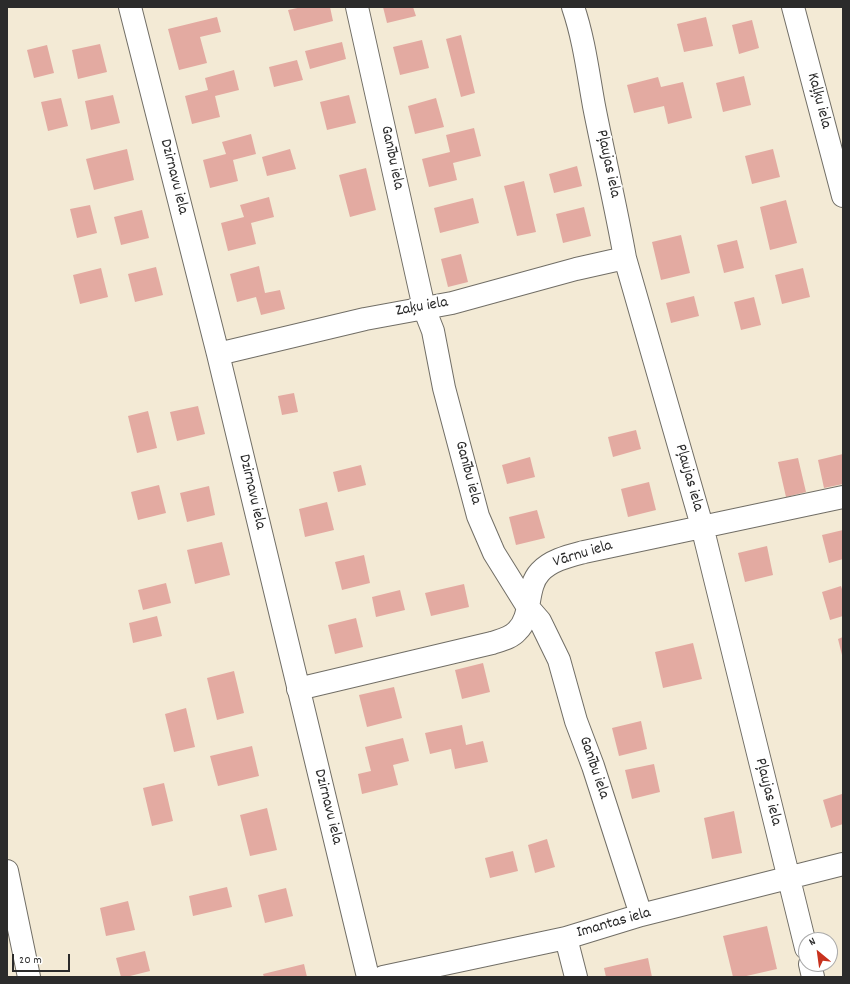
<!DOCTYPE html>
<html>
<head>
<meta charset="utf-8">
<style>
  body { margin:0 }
  #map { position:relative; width:850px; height:984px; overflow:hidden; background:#f3ead5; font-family:Dekko,sans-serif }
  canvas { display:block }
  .frame { position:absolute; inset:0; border:8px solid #2b2b2b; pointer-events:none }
  .north { position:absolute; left:798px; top:932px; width:40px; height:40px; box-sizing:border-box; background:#fff; border:1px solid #aaa; border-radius:50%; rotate:331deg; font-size:11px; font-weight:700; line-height:16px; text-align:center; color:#2b2b2b }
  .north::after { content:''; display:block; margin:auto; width:14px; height:18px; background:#c8321e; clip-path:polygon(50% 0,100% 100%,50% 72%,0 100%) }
  .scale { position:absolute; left:12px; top:954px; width:58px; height:18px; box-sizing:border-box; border:2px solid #2b2b2b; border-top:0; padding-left:5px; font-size:12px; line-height:14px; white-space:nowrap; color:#2b2b2b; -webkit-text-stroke:3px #fff; paint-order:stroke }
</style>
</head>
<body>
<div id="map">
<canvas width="850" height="984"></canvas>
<div class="frame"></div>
<div class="north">N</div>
<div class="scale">20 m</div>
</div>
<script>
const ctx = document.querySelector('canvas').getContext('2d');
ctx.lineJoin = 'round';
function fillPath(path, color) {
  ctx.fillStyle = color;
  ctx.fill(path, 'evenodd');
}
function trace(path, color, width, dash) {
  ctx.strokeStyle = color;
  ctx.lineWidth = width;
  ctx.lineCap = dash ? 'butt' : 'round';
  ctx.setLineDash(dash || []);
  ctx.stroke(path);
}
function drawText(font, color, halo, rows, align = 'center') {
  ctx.font = font + ' Dekko,sans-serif';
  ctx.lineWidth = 4;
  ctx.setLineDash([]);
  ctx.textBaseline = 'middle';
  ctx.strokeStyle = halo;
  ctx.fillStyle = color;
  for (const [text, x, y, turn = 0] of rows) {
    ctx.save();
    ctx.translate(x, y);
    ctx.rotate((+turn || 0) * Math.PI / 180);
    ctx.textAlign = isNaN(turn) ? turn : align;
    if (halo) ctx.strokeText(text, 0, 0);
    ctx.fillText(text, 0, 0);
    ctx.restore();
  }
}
fillPath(new Path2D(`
  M302,7h28l3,14 -39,10 -6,-21z
  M383,7h30l3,9 -29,7z
  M217,17l4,15 -21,5 7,26 -28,7 -11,-41z
  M706,17l7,29 -29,6 -7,-28z
  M752,20l7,28 -20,6 -7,-29z
  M461,35l14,58 -14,4 -15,-58z
  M422,40l7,28 -29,7 -7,-28z
  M342,42l4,17 -36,10 -5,-18z
  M100,44l7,28 -29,7 -6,-29z
  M47,45l7,28 -20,5 -7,-28z
  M297,60l6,20 -29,7 -5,-20z
  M234,70l5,20 -24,6 5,21 -28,7 -7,-28 23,-6 -3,-12z
  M744,76l7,29 -28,7 -7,-29z
  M658,77l3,10 22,-5 9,36 -24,6 -4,-18 -30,7 -7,-28z
  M113,95l7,28 -29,7 -6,-29z
  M349,95l7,28 -29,7 -7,-28z
  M61,98l7,28 -20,5 -7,-29z
  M436,98l8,29 -29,7 -7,-28z
  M474,128l7,28 -28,7 4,17 -28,7 -7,-28 28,-7 -4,-17z
  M251,134l5,20 -23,6 5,21 -28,7 -7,-28 23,-6 -4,-12z
  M127,149l7,31 -40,10 -8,-31z
  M290,149l6,20 -29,7 -5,-19z
  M773,149l7,28 -28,7 -7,-28z
  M577,166l5,20 -28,7 -5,-19z
  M366,168l10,42 -26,7 -11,-42z
  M524,181l12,51 -19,4 -13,-50z
  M269,197l5,20 -23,6 5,21 -28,7 -7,-28 23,-6 -4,-12z
  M473,198l6,25 -39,10 -6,-25z
  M786,200l11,43 -27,7 -10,-43z
  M90,205l7,28 -20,5 -7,-29z
  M584,207l7,29 -28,7 -7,-29z
  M142,210l7,28 -28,7 -7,-28z
  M681,235l9,38 -29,7 -9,-38z
  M737,240l7,28 -20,5 -7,-28z
  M461,254l7,28 -20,5 -7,-28z
  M259,266l6,27 15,-3 5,19 -24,6 -5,-18 -19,5 -7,-28z
  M156,267l7,28 -28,7 -7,-28z
  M101,268l7,29 -28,7 -7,-29z
  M803,268l7,29 -28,7 -7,-29z
  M694,296l5,20 -28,7 -5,-20z
  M754,297l7,28 -20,5 -7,-28z
  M294,393l4,19 -16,3 -4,-19z
  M198,406l7,28 -28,7 -7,-29z
  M148,411l9,37 -20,5 -9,-37z
  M636,430l5,19 -28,8 -5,-20z
  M843,454v30l-19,4 -6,-28z
  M530,457l5,20 -28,7 -5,-19z
  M798,458l8,34 -20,5 -8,-35z
  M361,465l5,20 -28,7 -5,-20z
  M649,482l7,28 -28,7 -7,-28z
  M159,485l7,28 -28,7 -7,-28z
  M209,486l6,29 -28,7 -7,-29z
  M327,502l7,28 -29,7 -6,-28z
  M537,510l8,28 -29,7 -7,-28z
  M843,530v29l-14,4 -7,-28z
  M222,542l8,33 -35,9 -8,-34z
  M767,546l6,29 -28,7 -7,-29z
  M364,555l6,28 -28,7 -7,-28z
  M166,583l5,20 -28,7 -5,-20z
  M464,584l5,23 -38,9 -6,-23z
  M841,586l2,6v24l-13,4 -8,-28z
  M400,590l5,20 -29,7 -4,-20z
  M157,616l5,20 -29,7 -4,-20z
  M356,618l7,29 -28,7 -7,-29z
  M843,637v18h-1l-4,-16z
  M693,643l9,36 -39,9 -8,-36z
  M483,663l7,29 -28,7 -7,-29z
  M234,671l10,42 -27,7 -10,-42z
  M394,687l8,31 -35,9 -8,-32z
  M186,708l9,39 -21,5 -9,-38z
  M641,721l6,28 -28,7 -7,-28z
  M462,725l4,20 17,-4 5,21 -33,7 -4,-20 -21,5 -5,-21z
  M403,738l6,23 -16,4 5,20 -36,9 -4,-20 13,-3 -6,-24z
  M252,746l7,30 -41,10 -8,-30z
  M654,764l6,28 -28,7 -7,-29z
  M164,783l9,38 -21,5 -9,-38z
  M842,794l1,30 -12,4 -8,-28z
  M267,808l10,42 -27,6 -10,-41z
  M734,811l8,42 -30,6 -8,-41z
  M547,839l8,28 -20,6 -7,-28z
  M513,851l5,20 -28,7 -5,-20z
  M227,887l5,20 -39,9 -4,-20z
  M286,888l7,28 -28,7 -7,-28z
  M128,901l7,29 -29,6 -6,-28z
  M767,926l10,43 -35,8h-9l-10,-41z
  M145,951l5,20 -24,6h-5l-5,-19z
  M648,958l4,19h-46l-2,-9z
  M304,964l3,13h-43l-1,-3z`), '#e3aaa1');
const street = new Path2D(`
  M130,7l88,347 150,623
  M357,7l67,301 9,23 11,57 34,128 16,37 33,53 13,15 19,39 17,61 17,45 48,149
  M573,7c11,32 15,66 21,99 10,51 22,101 31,152l77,268 104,422
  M793,7l50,189
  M218,354l147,-35 87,-16 124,-34 49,-11
  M298,689l194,-46c9,-3 19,-5 25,-12 16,-15 8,-43 23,-59 11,-12 29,-16 44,-20l259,-55
  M566,938l10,39
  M810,964l3,13
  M383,977l183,-39 75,-23 202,-51`);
const secondary = new Path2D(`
  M7,871l22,106`);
trace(street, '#716e66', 24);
trace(secondary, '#716e66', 24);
trace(street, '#fff', 22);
trace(secondary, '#fff', 22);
drawText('16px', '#2b2b2b', '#fff', [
  ["Kaļķu iela",818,101,75],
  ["Ganību iela",391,158,78],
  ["Pļaujas iela",607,164,78],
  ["Dzirnavu iela",173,177,76],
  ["Zaķu iela",422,308,-10],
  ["Ganību iela",467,473,75],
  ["Pļaujas iela",688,478,74],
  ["Dzirnavu iela",251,492,77],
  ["Vārnu iela",583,555,-17],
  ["Ganību iela",593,768,71],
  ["Pļaujas iela",767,792,76],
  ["Dzirnavu iela",327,807,76],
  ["Imantas iela",614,924,-16]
]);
</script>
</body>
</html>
